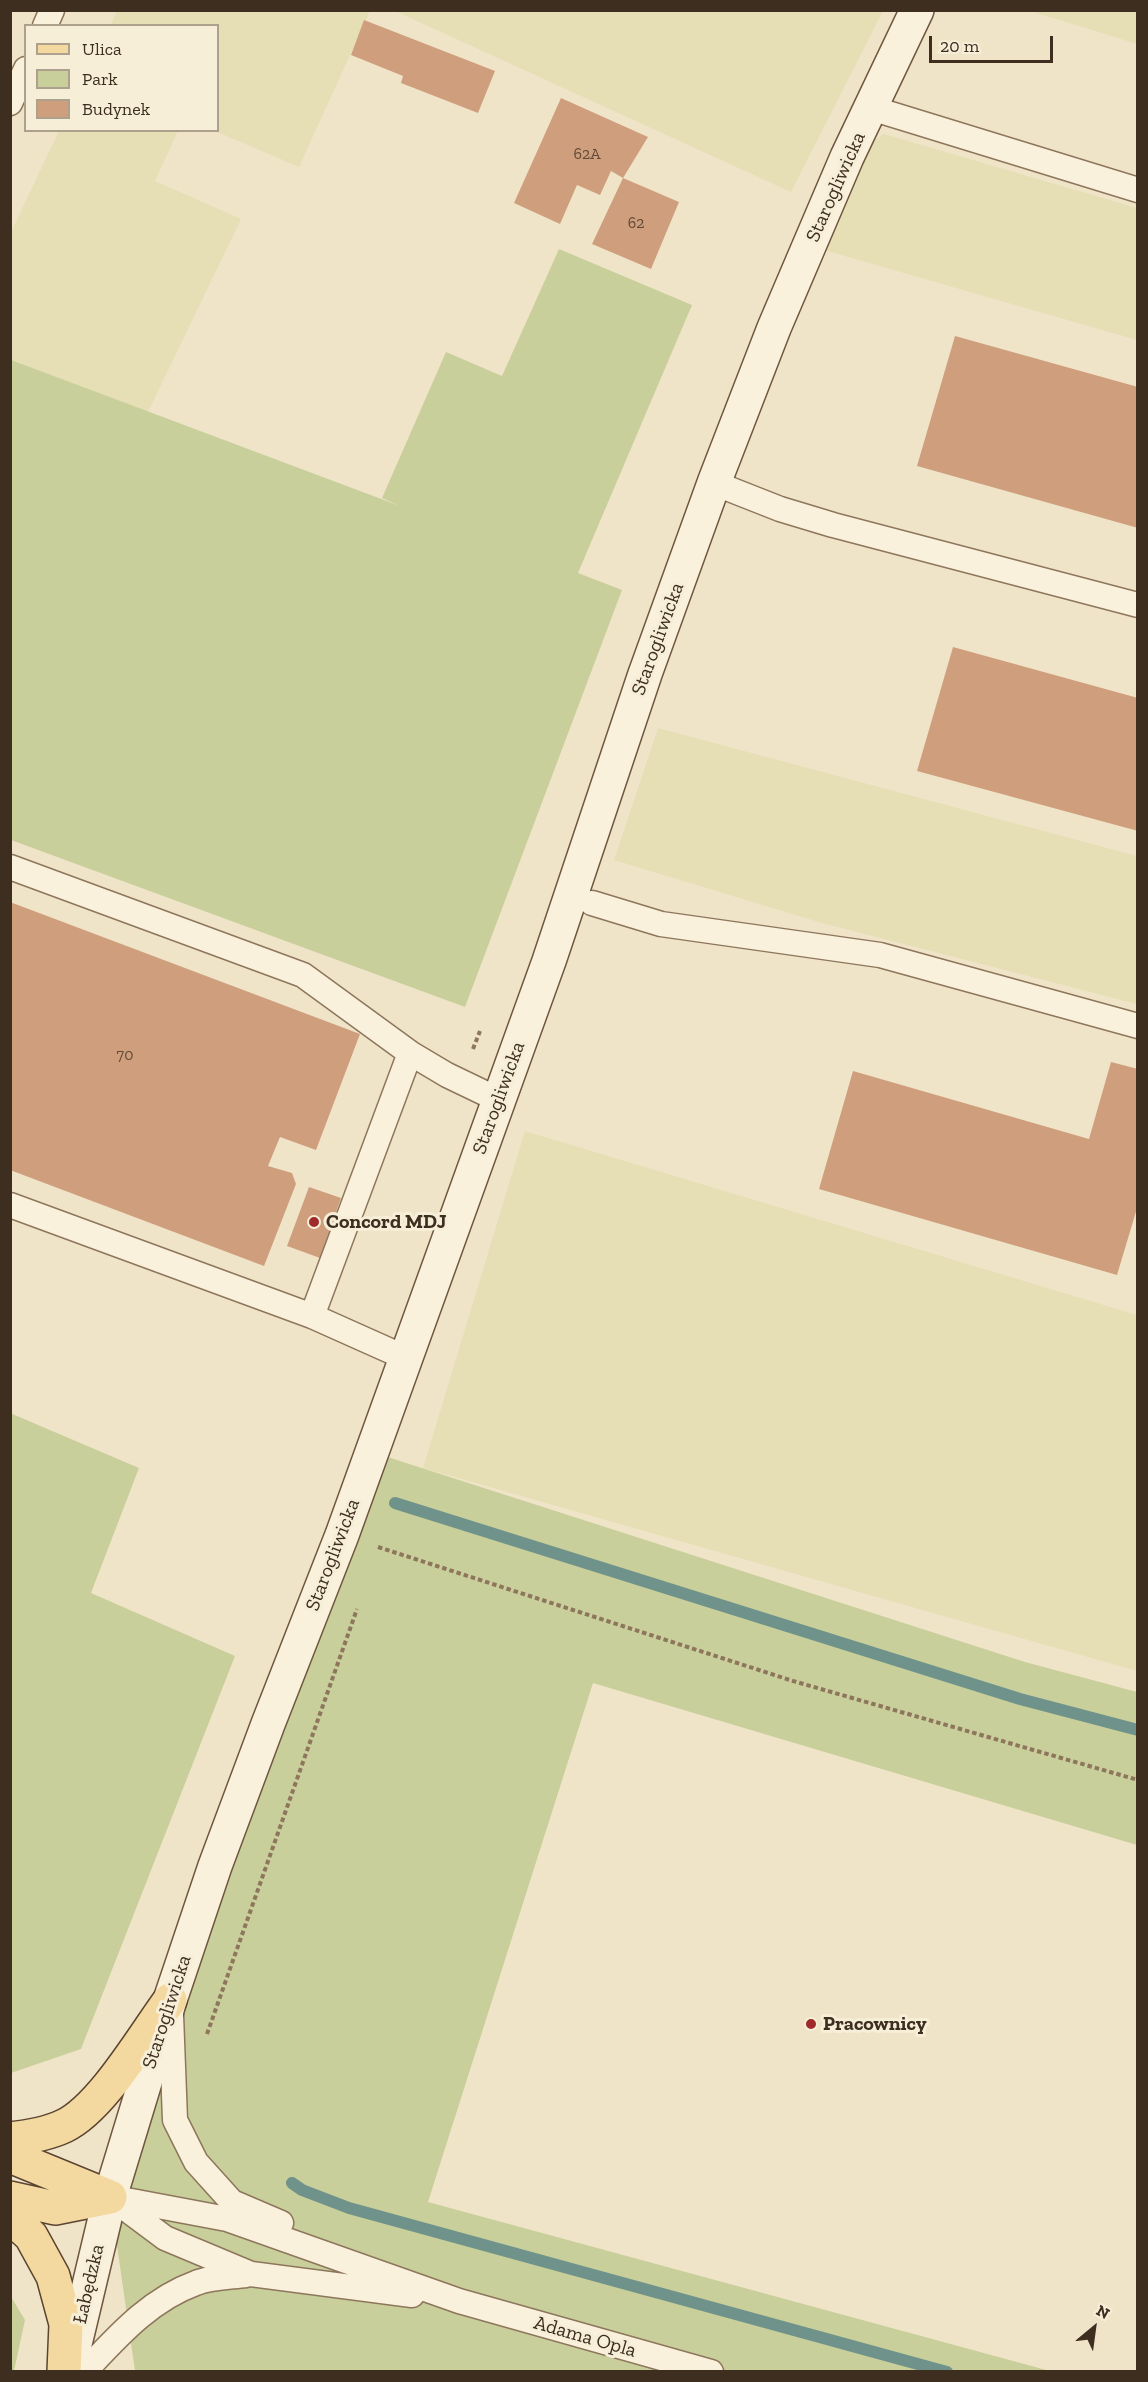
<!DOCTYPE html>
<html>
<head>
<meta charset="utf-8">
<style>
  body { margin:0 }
  #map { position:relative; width:1148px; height:2382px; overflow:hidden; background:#f0e4c8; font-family:"Zilla Slab",serif }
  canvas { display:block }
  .frame { position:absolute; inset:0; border:12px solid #3d2e20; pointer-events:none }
  .legend { position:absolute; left:24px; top:24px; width:195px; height:108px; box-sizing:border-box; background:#f7eed8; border:2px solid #ada18e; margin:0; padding:8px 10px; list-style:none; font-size:18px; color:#3d2e20 }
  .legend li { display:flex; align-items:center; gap:12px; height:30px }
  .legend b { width:30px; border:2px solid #ada18e }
  .north { position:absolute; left:1064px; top:2298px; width:60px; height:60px; -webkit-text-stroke:4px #f7eed8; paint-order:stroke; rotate:29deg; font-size:16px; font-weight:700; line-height:24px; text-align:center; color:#3d2e20 }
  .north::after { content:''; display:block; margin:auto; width:21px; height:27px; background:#3d2e20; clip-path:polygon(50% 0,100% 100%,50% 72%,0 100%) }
  .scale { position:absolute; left:929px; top:36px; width:124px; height:27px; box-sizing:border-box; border:3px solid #3d2e20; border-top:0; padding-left:8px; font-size:18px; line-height:21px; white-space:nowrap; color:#3d2e20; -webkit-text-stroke:4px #f7eed8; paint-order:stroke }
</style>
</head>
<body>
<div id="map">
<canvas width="1148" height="2382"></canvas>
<div class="frame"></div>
<ul class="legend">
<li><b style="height:8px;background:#f3d9a0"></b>Ulica</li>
<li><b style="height:16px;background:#c9cf9b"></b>Park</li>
<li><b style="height:16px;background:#cf9f7d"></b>Budynek</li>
</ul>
<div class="north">N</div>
<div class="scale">20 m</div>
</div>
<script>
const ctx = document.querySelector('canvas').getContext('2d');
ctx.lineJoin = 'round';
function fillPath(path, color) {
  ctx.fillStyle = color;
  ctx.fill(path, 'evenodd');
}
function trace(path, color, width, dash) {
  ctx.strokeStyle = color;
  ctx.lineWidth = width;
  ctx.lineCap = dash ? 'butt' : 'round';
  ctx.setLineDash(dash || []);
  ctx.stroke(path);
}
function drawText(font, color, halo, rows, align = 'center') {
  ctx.font = font + ' "Zilla Slab",serif';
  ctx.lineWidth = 6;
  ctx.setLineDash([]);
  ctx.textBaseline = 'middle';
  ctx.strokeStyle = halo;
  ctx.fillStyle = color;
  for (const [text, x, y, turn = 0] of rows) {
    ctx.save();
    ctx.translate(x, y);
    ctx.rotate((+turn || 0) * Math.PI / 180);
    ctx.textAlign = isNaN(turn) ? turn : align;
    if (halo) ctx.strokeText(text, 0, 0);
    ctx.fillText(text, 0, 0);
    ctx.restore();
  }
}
fillPath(new Path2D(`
  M117,11h253l-71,156 -84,-36 3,-1v-104h-108z
  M395,11l488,-1v1l-92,181z
  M1030,11h107v33z
  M59,131h119l-23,50 86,38 -93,193 -137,-52v-128z
  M884,134l253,74v132l-327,-94 37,-89z
  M658,728l479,128v148l-315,-81 -208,-63z
  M525,1131l612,184v356l-714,-203z`), '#e6deb5');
fillPath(new Path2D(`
  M559,249l133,56 -114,268 44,17 -157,417 -454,-167v-480l389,146 -18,-8 64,-146 56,24z
  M10,1413l129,55 -48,125 144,63 -154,393 -70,24z
  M372,1452l653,210 112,30v153l-544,-162 -165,519 622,169h-915l-25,-174z
  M10,2295l15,25 -11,51h-3z`), '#c9cf9b');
trace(new Path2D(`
  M395,1503l625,196 118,31
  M292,2183l10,7 47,18 598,164`), '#6f938a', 12);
fillPath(new Path2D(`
  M364,20l131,51 -17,42 -77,-30 2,-7 -52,-21z
  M561,98l87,39 -25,41 -12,-7 -11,24 -23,-10 -17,39 -46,-21z
  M623,178l56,24 -28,67 -59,-25z
  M955,336l183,51v141l-221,-62z
  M953,647l185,51v133l-221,-60z
  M10,902l350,132 -44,116 -36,-13 -12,29 24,7 4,11 -32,82 -254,-96z
  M1111,1062l27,7v136l-21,70 -298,-86 34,-118 236,68z
  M309,1187l32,11 -21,60 -33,-12z`), '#cf9f7d');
const lane = new Path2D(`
  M45,26l7,-16
  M10,103l16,-34
  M871,108l267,82
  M714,483l66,26 53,16 305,80
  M10,867l293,108 107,78
  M592,903l69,21 219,31 258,71
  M10,1205l302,111
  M406,1358l-94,-42 98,-263 37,22 52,25
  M171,2015l4,105 21,42 36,40 49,21
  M110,2197l117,22 232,82 252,71
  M114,2200l51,38 86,36 161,21
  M84,2372c33,-35 65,-72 112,-89 15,-6 34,-6 50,-8`);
const secondary = new Path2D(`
  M71,2361l39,-164 60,-197 45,-134 53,-142 74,-189 207,-574 96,-287 69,-191 60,-155 73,-171 70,-147`);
const primary = new Path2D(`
  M10,2139c19,-2 37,-5 54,-13 38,-18 80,-91 106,-126
  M10,2156l100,41
  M10,2198l45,10 55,-11
  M10,2217l21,19 22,40 13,48 -2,48`);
trace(lane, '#8d765c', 27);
trace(secondary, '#6f573f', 36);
trace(primary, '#5b4430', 36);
trace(new Path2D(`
  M473,1049l7,-18
  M378,1547l415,134 345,99
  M207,2034l150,-425`), '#8d765c', 4, [4.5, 3]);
trace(lane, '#faf1dc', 24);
trace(secondary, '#faf1dc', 33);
trace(primary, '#f3d9a0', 33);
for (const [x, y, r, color] of [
  [314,1222,6,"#9e2a2b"],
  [811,2024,6,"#9e2a2b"]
]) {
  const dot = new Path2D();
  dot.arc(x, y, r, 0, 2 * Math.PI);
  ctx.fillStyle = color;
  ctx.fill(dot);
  trace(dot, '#f7eed8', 2);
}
drawText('16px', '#624a37', null, [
  ["62A",587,154],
  ["62",636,223],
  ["70",125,1055]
]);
drawText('20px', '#3d2e20', '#f7eed8', [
  ["Starogliwicka",836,187,-66],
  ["Starogliwicka",658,639,-70],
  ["Starogliwicka",499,1098,-70],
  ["Starogliwicka",333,1555,-69],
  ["Starogliwicka",167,2012,-72],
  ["Łabędzka",89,2284,-77],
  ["Adama Opla",585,2337,16]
]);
drawText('bold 20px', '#3d2e20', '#f7eed8', [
  ["Concord MDJ",326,1222],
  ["Pracownicy",823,2024]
], 'left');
</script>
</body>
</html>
